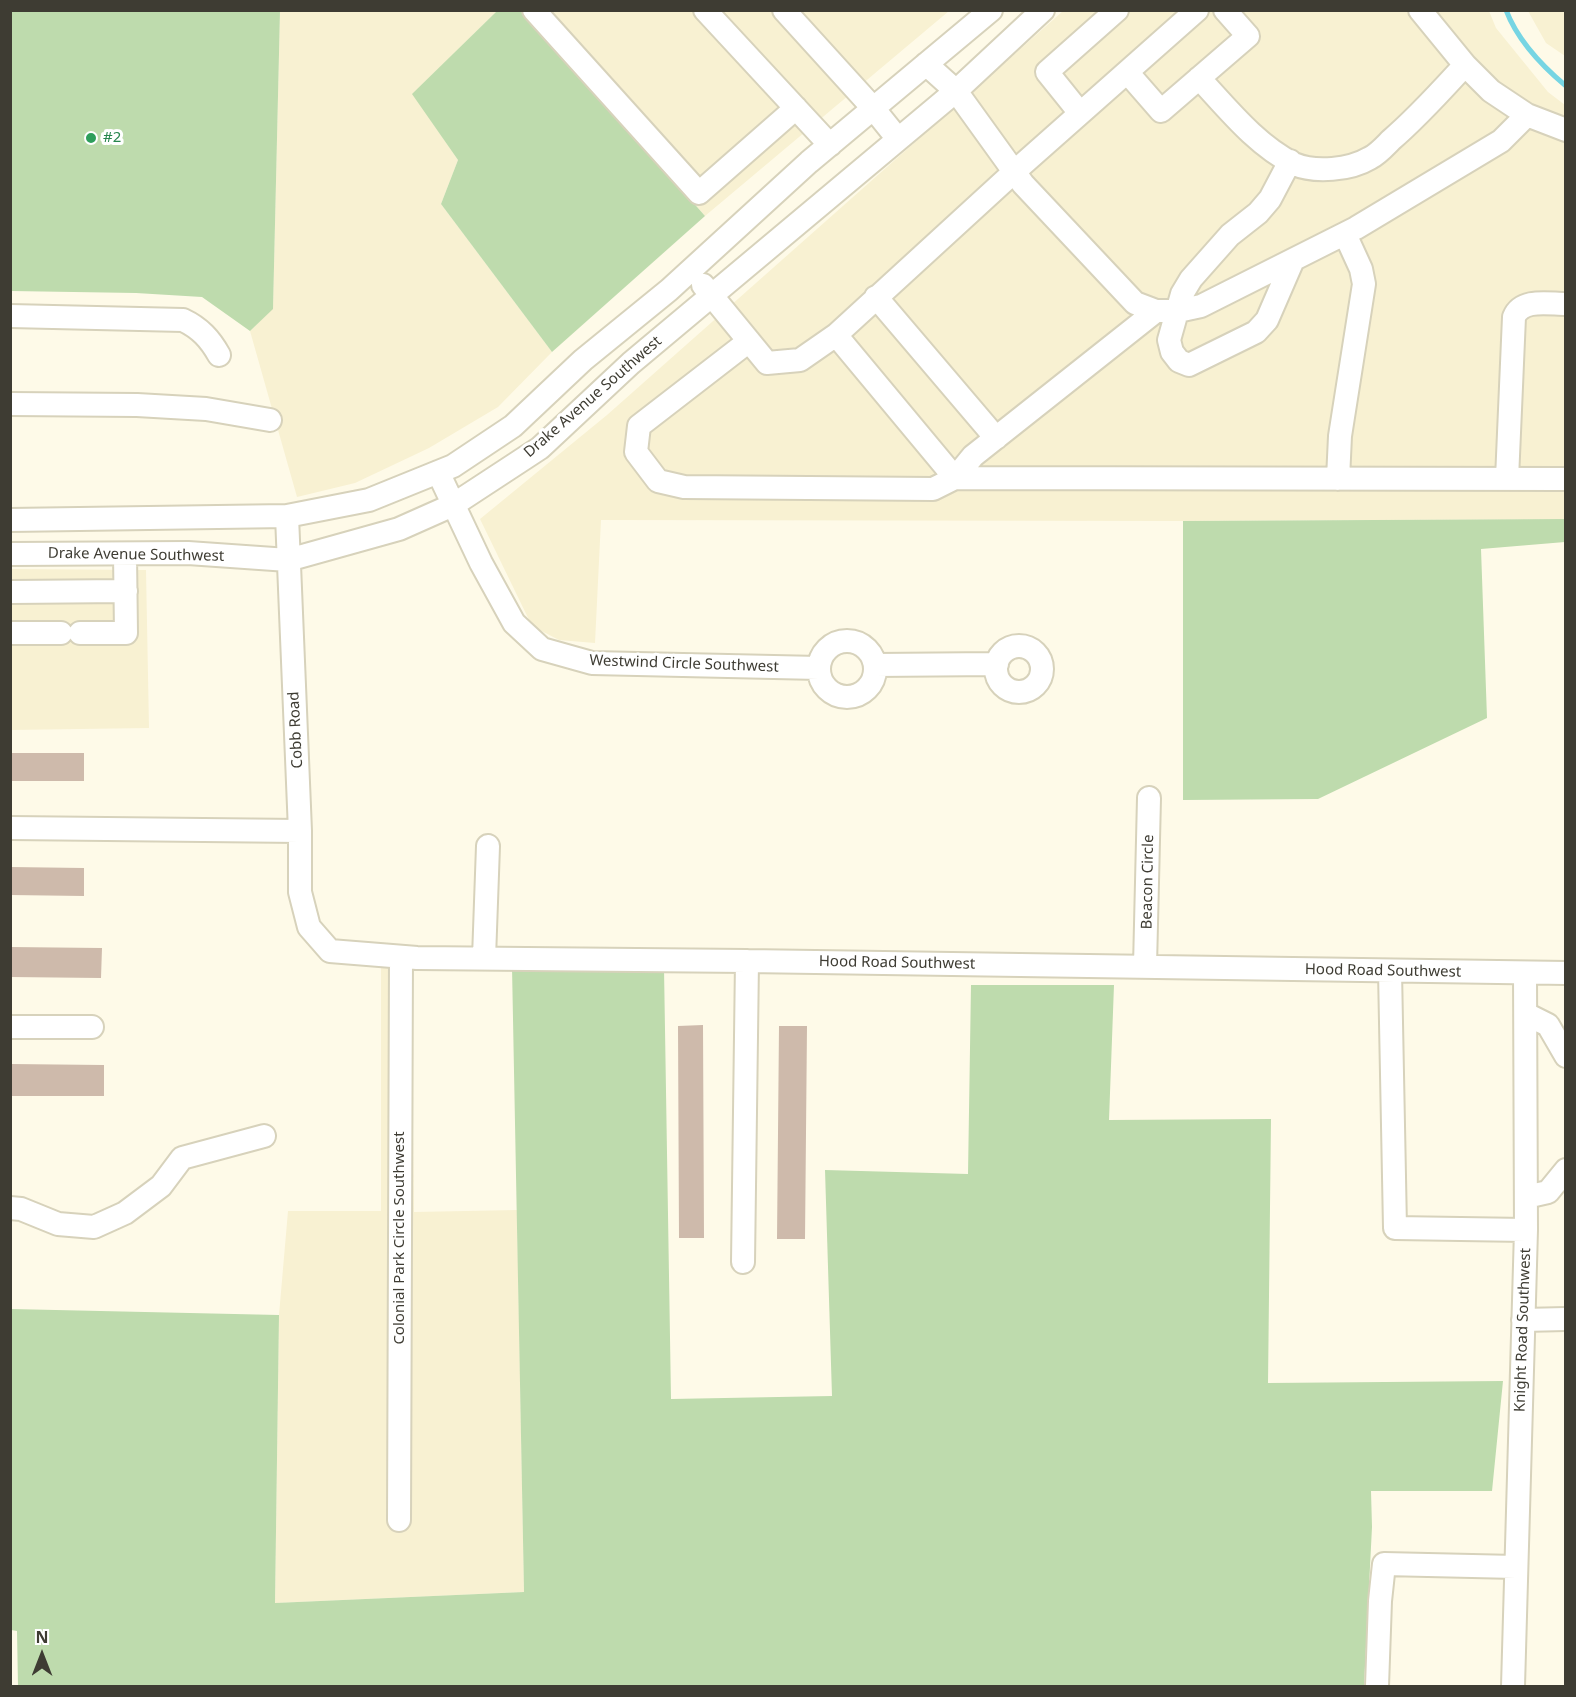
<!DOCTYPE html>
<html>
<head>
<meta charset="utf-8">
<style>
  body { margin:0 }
  #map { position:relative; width:1576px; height:1697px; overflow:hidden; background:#fefae8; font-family:"Noto Sans",sans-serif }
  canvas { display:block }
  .frame { position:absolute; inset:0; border:12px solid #3e3c33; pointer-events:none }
  .north { position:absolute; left:12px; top:1625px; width:60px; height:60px; -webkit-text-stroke:4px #fff; paint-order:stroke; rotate:0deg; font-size:16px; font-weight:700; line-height:24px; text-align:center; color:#3e3c33 }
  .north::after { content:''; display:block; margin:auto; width:21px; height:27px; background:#3e3c33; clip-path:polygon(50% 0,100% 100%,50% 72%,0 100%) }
</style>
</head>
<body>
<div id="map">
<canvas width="1576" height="1697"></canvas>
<div class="frame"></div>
<div class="north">N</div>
</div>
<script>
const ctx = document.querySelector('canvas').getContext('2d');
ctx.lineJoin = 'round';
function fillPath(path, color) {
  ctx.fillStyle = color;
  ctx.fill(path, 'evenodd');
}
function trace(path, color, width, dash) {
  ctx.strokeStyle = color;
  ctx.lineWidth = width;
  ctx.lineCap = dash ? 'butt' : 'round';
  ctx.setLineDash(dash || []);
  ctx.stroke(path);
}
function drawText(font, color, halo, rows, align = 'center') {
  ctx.font = font + ' "Noto Sans",sans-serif';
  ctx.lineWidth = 6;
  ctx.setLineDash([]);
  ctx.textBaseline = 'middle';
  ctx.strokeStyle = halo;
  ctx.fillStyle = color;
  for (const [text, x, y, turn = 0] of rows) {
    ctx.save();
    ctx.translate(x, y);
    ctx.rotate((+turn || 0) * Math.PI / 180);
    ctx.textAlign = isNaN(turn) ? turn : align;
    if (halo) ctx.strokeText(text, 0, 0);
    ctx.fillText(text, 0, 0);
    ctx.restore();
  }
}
fillPath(new Path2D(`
  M280,11h217l-84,83 45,66 -17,44 111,148 -54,55 -69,41 -74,35 -58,14 -47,-166 23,-23z
  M525,11h424l-244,205z
  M1063,11h426l7,17 52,64 17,13v414l-382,2 -582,-1 -6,123 -36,-3 -27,-14 -52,-107 127,-104z
  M1528,11h37v45l-19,-13z
  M10,569l136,1 3,158 -138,2z
  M381,965h30l3,247 103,-2 7,382 -249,11 4,-288 9,-104h93z`), '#f8f1d2');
fillPath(new Path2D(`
  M10,11h270l-7,298 -23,22 -48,-34 -66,-4 -125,-2z
  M497,11h28l180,205 -153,136 -111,-148 17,-44 -46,-66z
  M1565,519v23l-84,7 6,169 -169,81 -135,1v-279z
  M512,967l152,1 7,431 161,-3 -7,-226 143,4 3,-189h143l-5,135 162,-1 -3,264 235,-2 -11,110h-121l1,36 -8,159h-1346l-1,-55 -6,-1v-321l268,6 -4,288 249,-11z`), '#bedbad');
trace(new Path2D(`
  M1506,10c11,29 36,56 60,76`), '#76d5e3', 5);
fillPath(new Path2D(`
  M10,753h74v28h-74z
  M10,867l74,1v28l-74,-1z
  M10,947l92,1 -1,30 -91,-1z
  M703,1025l1,213h-25l-1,-212z
  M779,1026h28l-2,213h-28z
  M10,1064l94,1v31h-94z`), '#cebaab');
const minor = new Path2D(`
  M534,10l165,183 97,-85
  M705,10l125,135
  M784,10l89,98 25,31
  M1420,10l45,55 26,26 36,24
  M926,64l30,27 67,93 112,119 21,8h22l23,-5 155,-78 145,-87 26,-26 39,15
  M1127,72l34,39 87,-75 -23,-26
  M1199,78c28,30 57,67 95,86 21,9 56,6 76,-6 8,-4 15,-12 21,-18 27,-23 50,-49 74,-75
  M1080,113l-33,-41 70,-62
  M1290,161l-20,38 -12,14 -28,22 -39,44 -9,15 -13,46 3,12 7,9 10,4 67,-33 11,-12 26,-60
  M703,285l64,78 33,-3 36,-25 178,-163 183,-162
  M876,297l120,141
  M10,316l173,4c17,8 27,19 36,35
  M836,335l119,143 18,-22 183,-145
  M749,341l-110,85 -3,26 22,29 26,6 249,2 22,-11 611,1
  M10,404l127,1 69,4 64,11
  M438,472l43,91 33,60 28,26 50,14 227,5
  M1338,479l2,-43 24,-152 -3,-15 -16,-35
  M1507,479l7,-162c8,-19 34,-13 52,-13
  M287,516l13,315v61l9,35 21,24 87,7 330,3 819,12
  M10,520l277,-4 82,-16 84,-34 60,-40 70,-66 86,-70 140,-128 182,-152
  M10,554l178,-1 100,7 111,-31 54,-24 87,-57 91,-85 325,-272 87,-81
  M10,592l116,-1
  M10,633h51
  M80,633h46l-1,-79
  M819 669a28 28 0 1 1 56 0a28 28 0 1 1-56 0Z
  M996 669a23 23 0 1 1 46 0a23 23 0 1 1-46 0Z
  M875,665l122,-1
  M10,828l290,3
  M484,958l4,-112
  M1145,966l4,-168
  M1390,971l5,257 131,2
  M1526,1014l22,11 18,31
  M10,1027h82
  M1526,1197l22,-5 18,-22
  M10,1208l11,1 37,15 36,3 31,-14 36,-27 21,-28 82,-22
  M743,1262l4,-301
  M1523,1320l43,-1
  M399,1520l2,-563
  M1377,1686l3,-85 4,-37 132,3
  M1513,1686l13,-456 -1,-257`);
trace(minor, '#d7d2bb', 26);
trace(minor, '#fff', 22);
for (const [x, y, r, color] of [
  [91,138,6,"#2e9e5b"]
]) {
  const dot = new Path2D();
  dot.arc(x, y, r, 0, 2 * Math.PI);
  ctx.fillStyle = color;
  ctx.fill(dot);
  trace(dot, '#fff', 2);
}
drawText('15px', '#27864d', '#fff', [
  ["#2",103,138]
], 'left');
drawText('15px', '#3e3c33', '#fff', [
  ["Drake Avenue Southwest",593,397,-41],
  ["Drake Avenue Southwest",136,555,1],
  ["Westwind Circle Southwest",684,664,2],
  ["Cobb Road",296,730,-93],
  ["Beacon Circle",1148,882,-89],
  ["Hood Road Southwest",897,963,1],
  ["Hood Road Southwest",1383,971,1],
  ["Colonial Park Circle Southwest",400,1238,-90],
  ["Knight Road Southwest",1523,1330,-88]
]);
</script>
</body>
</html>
